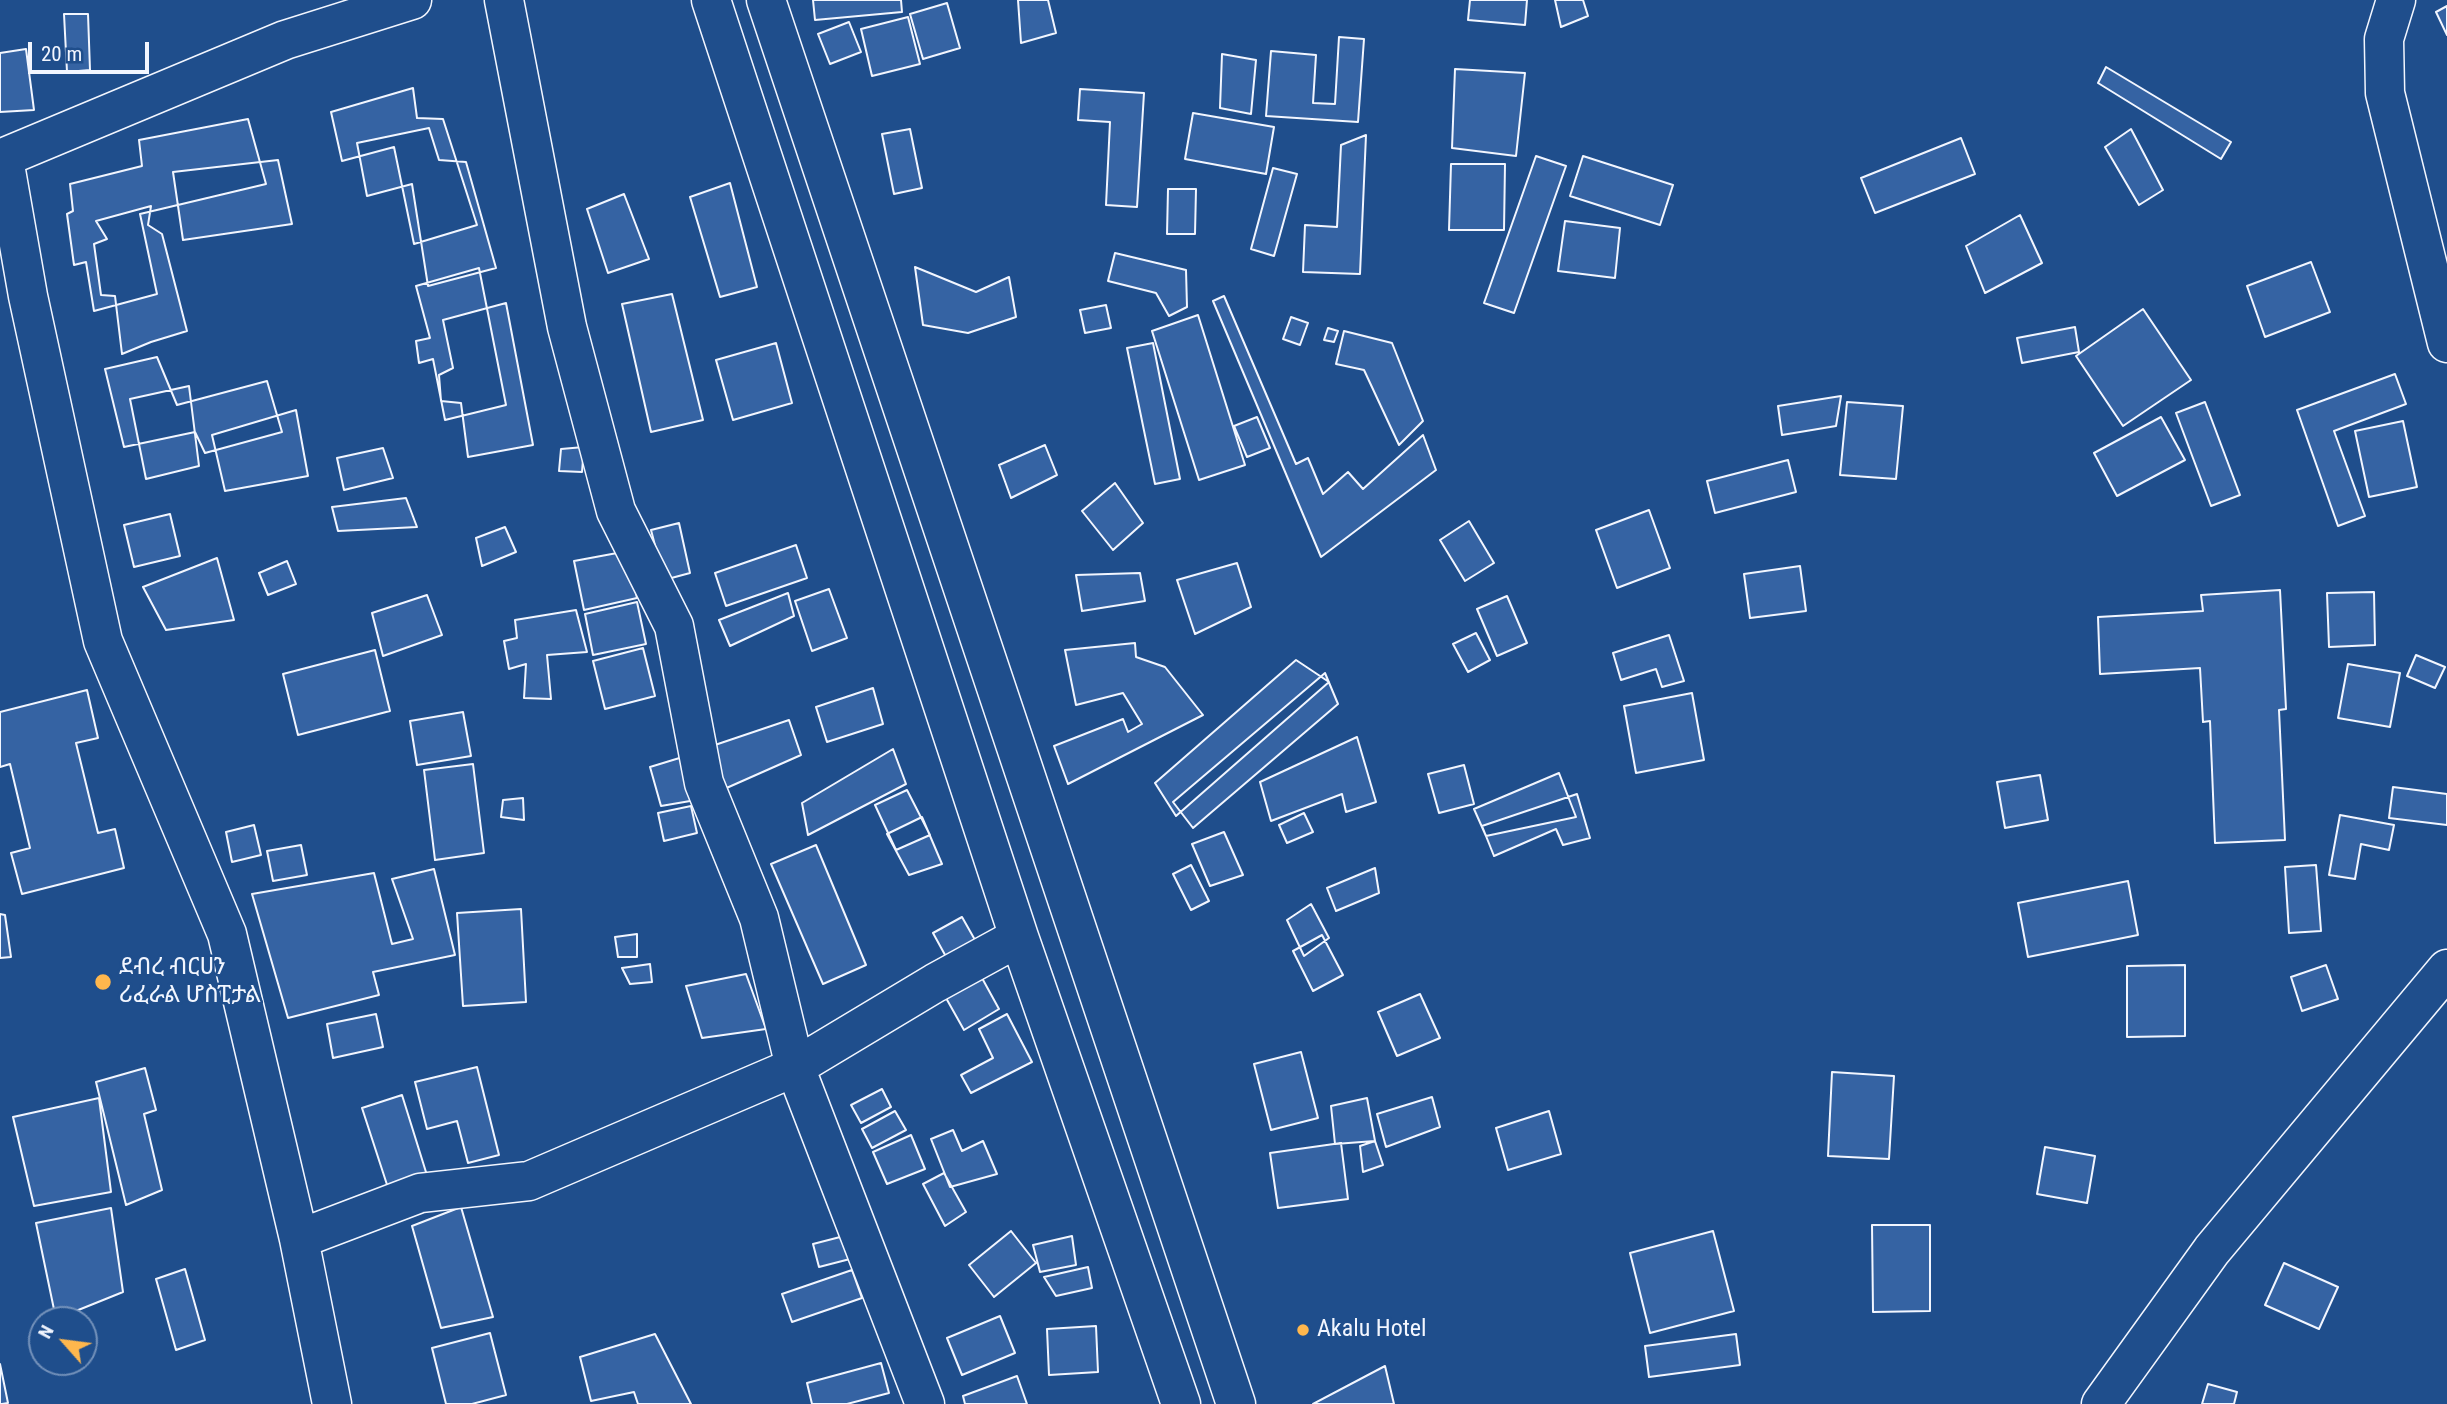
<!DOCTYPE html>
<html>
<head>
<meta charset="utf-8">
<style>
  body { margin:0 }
  #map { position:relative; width:2447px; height:1404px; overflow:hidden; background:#1f4e8c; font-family:"Roboto Condensed",sans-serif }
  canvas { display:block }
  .north { position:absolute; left:28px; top:1306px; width:70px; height:70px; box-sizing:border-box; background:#1f4e8c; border:2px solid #7391ba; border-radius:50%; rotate:298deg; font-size:19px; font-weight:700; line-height:28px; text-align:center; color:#f2f6ff }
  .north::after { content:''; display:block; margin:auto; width:24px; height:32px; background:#ffb74d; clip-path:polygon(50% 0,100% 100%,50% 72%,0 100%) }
  .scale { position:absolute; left:28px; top:42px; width:121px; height:32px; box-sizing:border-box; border:4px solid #f2f6ff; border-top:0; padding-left:9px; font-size:21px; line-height:24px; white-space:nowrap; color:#f2f6ff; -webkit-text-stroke:5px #1f4e8c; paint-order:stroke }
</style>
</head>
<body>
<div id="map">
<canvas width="2447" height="1404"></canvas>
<div class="north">N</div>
<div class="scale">20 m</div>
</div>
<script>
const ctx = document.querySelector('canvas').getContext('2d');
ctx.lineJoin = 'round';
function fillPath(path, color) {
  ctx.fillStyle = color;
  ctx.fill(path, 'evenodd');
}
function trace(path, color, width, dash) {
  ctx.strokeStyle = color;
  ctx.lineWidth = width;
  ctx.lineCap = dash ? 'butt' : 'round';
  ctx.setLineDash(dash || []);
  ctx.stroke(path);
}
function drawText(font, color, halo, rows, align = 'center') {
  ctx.font = font + ' "Roboto Condensed","Noto Sans Ethiopic",sans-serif';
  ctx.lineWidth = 5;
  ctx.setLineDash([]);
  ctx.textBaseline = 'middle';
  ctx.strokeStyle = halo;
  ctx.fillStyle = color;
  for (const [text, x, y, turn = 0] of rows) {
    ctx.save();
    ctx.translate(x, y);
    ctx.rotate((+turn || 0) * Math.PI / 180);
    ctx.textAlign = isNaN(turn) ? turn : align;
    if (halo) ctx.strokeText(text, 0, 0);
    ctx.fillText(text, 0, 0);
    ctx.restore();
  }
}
const building = new Path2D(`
  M813,0h88l1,12 -87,8z
  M1018,0h30l8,33 -35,10z
  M1470,0h57l-2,25 -57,-5z
  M1555,0h28l5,16 -27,11z
  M947,3l13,45 -37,11 -13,-45z
  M2447,6v29l-11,-23z
  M64,14h24l2,56 -23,2z
  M908,17l12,47 -48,12 -11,-47z
  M849,22l12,30 -31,12 -12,-30z
  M1339,37l25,2 -6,83 -92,-6 5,-65 45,4 -3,48 22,1z
  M26,49l8,61 -34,2v-59z
  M1222,54l34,6 -5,54 -31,-6z
  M2106,67l125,75 -10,17 -123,-76z
  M1455,69l70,4 -9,83 -64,-8z
  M413,88l4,30 26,1 34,106 -63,19 -20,-97 -52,14 -11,-49z
  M1080,89l64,4 -7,114 -31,-2 4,-83 -32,-2z
  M1193,113l81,14 -8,47 -81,-15z
  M248,119l18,65 -126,30 17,80 -63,17 -8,-49 -12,3 -7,-51 6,-3 -3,-27 72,-18 -3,-26z
  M429,128l10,32 27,2 30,106 -68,18 -16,-102 -45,12 -10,-53z
  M910,129l12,59 -28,6 -12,-60z
  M2131,129l32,61 -24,15 -34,-58z
  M1366,135l-6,139 -57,-2 2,-47 32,2 4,-82z
  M1961,138l14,36 -100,39 -14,-35z
  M1536,156l30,10 -52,147 -30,-10z
  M1583,156l90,29 -13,40 -90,-29z
  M278,160l14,64 -109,16 -10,-68z
  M1451,164h54l-1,66h-55z
  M1273,168l24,6 -23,82 -23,-7z
  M730,183l27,104 -37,10 -30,-100z
  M1168,189h28l-1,45h-28z
  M624,194l25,65 -41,14 -21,-64z
  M151,206l-3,19 14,9 25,97 -36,11 -29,12 -7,-58 -14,-1 -7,-51 13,-5 -11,-18z
  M2020,215l22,48 -57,30 -19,-47z
  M1565,221l55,7 -5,50 -57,-7z
  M1115,253l71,17 1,37 -18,9 -13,-23 -48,-12z
  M2311,262l19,50 -65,25 -18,-51z
  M915,267l61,25 33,-15 7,40 -48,16 -45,-8z
  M479,268l27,137 -61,15 -12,-61 -14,4 -3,-22 14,-3 -14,-52z
  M672,294l31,126 -52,12 -29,-128z
  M1224,296l72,168 12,-6 15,36 25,-22 15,17 60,-54 13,35 -115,87 -108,-256z
  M506,303l27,142 -65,12 -7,-54 -20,-2 -2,-26 14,-7 -10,-48z
  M1106,305l5,23 -26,5 -5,-23z
  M2143,309l48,71 -68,46 -47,-70z
  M1198,315l47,150 -46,15 -47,-149z
  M1291,317l17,6 -8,22 -17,-6z
  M2075,327l4,25 -57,11 -5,-25z
  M1328,328l10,3 -4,11 -10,-2z
  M1344,331l48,12 31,78 -24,24 -35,-75 -28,-6z
  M776,343l16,60 -59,17 -17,-60z
  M1153,343l27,136 -25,5 -28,-136z
  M157,357l20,48 90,-24 15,51 -77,21 -10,-21 -71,15 -19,-78z
  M2395,374l11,30 -72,27 31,85 -27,10 -41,-116z
  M189,386l10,80 -53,13 -16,-80z
  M1841,396l-5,30 -54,9 -4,-29z
  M1847,402l56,4 -7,73 -56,-4z
  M2205,402l35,93 -29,11 -35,-93z
  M296,410l12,66 -83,15 -13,-56z
  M1257,417l13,31 -23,9 -13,-31z
  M2161,417l24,43 -68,36 -23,-43z
  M2403,421l14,66 -48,10 -14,-66z
  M1045,445l12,30 -46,23 -12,-33z
  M584,447l-2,25 -23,-1 2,-22z
  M383,448l10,30 -49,12 -7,-32z
  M1788,460l8,32 -81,21 -8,-32z
  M1115,483l28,40 -30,27 -31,-39z
  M406,498l11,29 -79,4 -6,-24z
  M1649,510l21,58 -53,20 -21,-58z
  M170,514l10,42 -46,11 -10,-42z
  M1469,521l25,42 -29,18 -25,-41z
  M679,523l11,50 -26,7 -13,-50z
  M505,527l11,25 -34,14 -6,-28z
  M796,545l11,33 -81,28 -11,-33z
  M628,551l9,47 -53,12 -10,-49z
  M217,558l17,62 -68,10 -23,-43z
  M287,561l9,23 -28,11 -9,-22z
  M1237,563l14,44 -56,27 -18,-54z
  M1800,566l6,45 -56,7 -6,-44z
  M1140,573l5,28 -63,10 -6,-36z
  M829,589l18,49 -35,13 -17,-50z
  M2280,590l6,119 -7,1 6,130 -70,3 -5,-122 -7,1 -3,-54 -100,6 -2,-57 105,-6 -2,-16z
  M2374,592l1,53 -46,2 -2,-54z
  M788,593l6,23 -64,30 -11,-26z
  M427,595l15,40 -59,21 -11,-43z
  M1507,596l20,47 -30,13 -20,-47z
  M637,602l9,42 -53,11 -8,-41z
  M576,610l11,42 -40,3 4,44 -27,-1 2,-34 -17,5 -5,-28 13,-3 -2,-18z
  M1476,633l14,27 -22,12 -15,-28z
  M1669,635l15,46 -22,6 -6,-18 -35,11 -8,-27z
  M1135,643l1,14 29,10 38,48 -135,69 -14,-38 69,-27 5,13 14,-8 -19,-31 -47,12 -11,-55z
  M643,648l12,48 -50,13 -12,-48z
  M375,650l15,61 -92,24 -15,-61z
  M2416,655l29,12 -10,21 -28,-12z
  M1296,660l33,22 -153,134 -21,-33z
  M2348,664l52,9 -10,54 -52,-9z
  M1325,673l13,31 -145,124 -20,-26z
  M873,688l10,36 -56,18 -11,-35z
  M87,690l11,48 -22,5 22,90 17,-4 9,39 -102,26 -11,-41 19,-5 -20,-84 -10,3v-55z
  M1692,693l12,67 -68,13 -12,-67z
  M463,712l8,44 -54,9 -7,-44z
  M789,720l12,35 -79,35 -13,-43z
  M1357,737l19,65 -30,10 -4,-18 -71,27 -11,-39z
  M893,749l13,35 -98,51 -6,-32z
  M686,756l10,44 -35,6 -11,-39z
  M473,764l11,89 -49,7 -11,-90z
  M1464,765l10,39 -35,9 -11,-39z
  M1559,773l17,44 -90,19 -12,-27z
  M2040,775l8,45 -43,8 -8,-46z
  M2393,787l54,7v31l-58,-7z
  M907,790l23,45 -34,15 -21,-45z
  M1577,794l13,44 -27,7 -7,-16 -62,27 -12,-30z
  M523,798l1,22 -23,-3 2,-17z
  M691,806l6,27 -33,8 -6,-28z
  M1304,813l9,19 -26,11 -8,-18z
  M2340,815l54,10 -5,25 -28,-6 -6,35 -26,-4z
  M922,817l20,47 -33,11 -22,-41z
  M254,825l7,30 -29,7 -6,-30z
  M1224,832l19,43 -33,11 -18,-42z
  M301,845l6,30 -34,6 -6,-30z
  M816,845l50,120 -43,19 -52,-120z
  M1191,865l18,36 -18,9 -18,-36z
  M2316,865l5,66 -32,2 -4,-66z
  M1375,868l4,25 -43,18 -9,-23z
  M434,869l21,86 -82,17 6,23 -91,23 -36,-124 122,-21 18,71 21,-5 -21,-60z
  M2128,881l10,54 -110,22 -10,-54z
  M1311,904l18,34 -25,18 -17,-36z
  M521,909l5,93 -63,4 -6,-93z
  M0,914l5,1 6,42 -11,1z
  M962,917l17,30 -29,17 -17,-31z
  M637,934v23h-19l-3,-20z
  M1322,935l21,40 -30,16 -20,-40z
  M650,964l2,18 -22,2 -8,-16z
  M2185,965v71l-58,1v-71z
  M2326,965l12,34 -36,12 -11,-34z
  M746,974l20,55 -64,9 -16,-52z
  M982,978l17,31 -35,21 -18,-32z
  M1420,994l20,44 -43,18 -19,-44z
  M376,1014l7,33 -50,11 -6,-34z
  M1007,1014l25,48 -61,31 -10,-18 32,-17 -14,-29z
  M1301,1052l17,66 -47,12 -17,-66z
  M477,1067l22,88 -31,8 -11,-42 -30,8 -12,-47z
  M145,1068l11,42 -12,4 18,76 -36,15 -30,-123z
  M1832,1072l62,4 -5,83 -61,-3z
  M882,1089l9,18 -30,16 -10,-18z
  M402,1095l28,90 -39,12 -29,-89z
  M1432,1097l8,30 -54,20 -9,-33z
  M99,1098l12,94 -77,14 -21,-89z
  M1367,1098l8,43 -40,3 -4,-38z
  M895,1111l11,19 -34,18 -10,-19z
  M1549,1111l12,43 -53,16 -12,-42z
  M953,1130l9,21 21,-10 14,33 -47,13 -19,-48z
  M911,1135l14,34 -38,15 -14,-32z
  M1375,1141l8,24 -20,7 -3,-26z
  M1341,1143l7,56 -70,9 -8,-55z
  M2045,1147l50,9 -8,47 -50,-9z
  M944,1173l22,39 -21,14 -22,-42z
  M461,1207l32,110 -52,11 -29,-102z
  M111,1208l12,84 -67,27 -20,-96z
  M1872,1225h58v86l-57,1z
  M1011,1231l25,32 -42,34 -25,-32z
  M1713,1231l21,80 -84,22 -20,-80z
  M844,1236l6,23 -31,8 -6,-23z
  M1072,1236l4,29 -36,7 -7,-27z
  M2284,1263l54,24 -19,42 -54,-24z
  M1088,1267l4,21 -36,8 -12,-19z
  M185,1269l20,71 -29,10 -20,-71z
  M852,1270l10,28 -70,24 -10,-28z
  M1000,1316l15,37 -53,22 -15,-37z
  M1096,1326l2,46 -49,3 -2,-46z
  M490,1333l16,62 -34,9h-26l-14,-56z
  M655,1334l36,70h-53l-4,-12 -43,9 -11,-44z
  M1736,1334l4,31 -91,12 -4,-31z
  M881,1363l8,30 -42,11h-35l-5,-21z
  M0,1364l8,39 -6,1h-2z
  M1385,1366l9,38h-81z
  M1017,1376l10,28h-62l-2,-8z
  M2208,1384l29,8 -3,12h-32z`);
fillPath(building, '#3563a3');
trace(building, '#f2f6ff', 2);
const minor = new Path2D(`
  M504,0l63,327 49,184 58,115 30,157 55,135 36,149 130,337
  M711,0l308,937 162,467
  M766,0l470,1404
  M2396,0l-12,39 1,54 62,250
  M0,159l285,-119 127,-40
  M4,159l24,137 75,345 124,293 72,305
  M332,1404l-33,-165 121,-46 109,-12 266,-114 140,-84 84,-46
  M2101,1404l111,-154 235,-281`);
trace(minor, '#f2f6ff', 41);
trace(minor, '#1f4e8c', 38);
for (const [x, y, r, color] of [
  [103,982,9,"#ffb74d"],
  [1303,1330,7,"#ffb74d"]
]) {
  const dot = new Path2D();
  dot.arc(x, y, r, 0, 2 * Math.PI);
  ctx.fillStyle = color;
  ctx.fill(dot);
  trace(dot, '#1f4e8c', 2.5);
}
drawText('24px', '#f2f6ff', '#1f4e8c', [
  ["ደብረ ብርሀን",119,968],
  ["ሪፈራል ሆስፒታል",119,996],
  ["Akalu Hotel",1317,1330]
], 'left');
</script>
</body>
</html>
